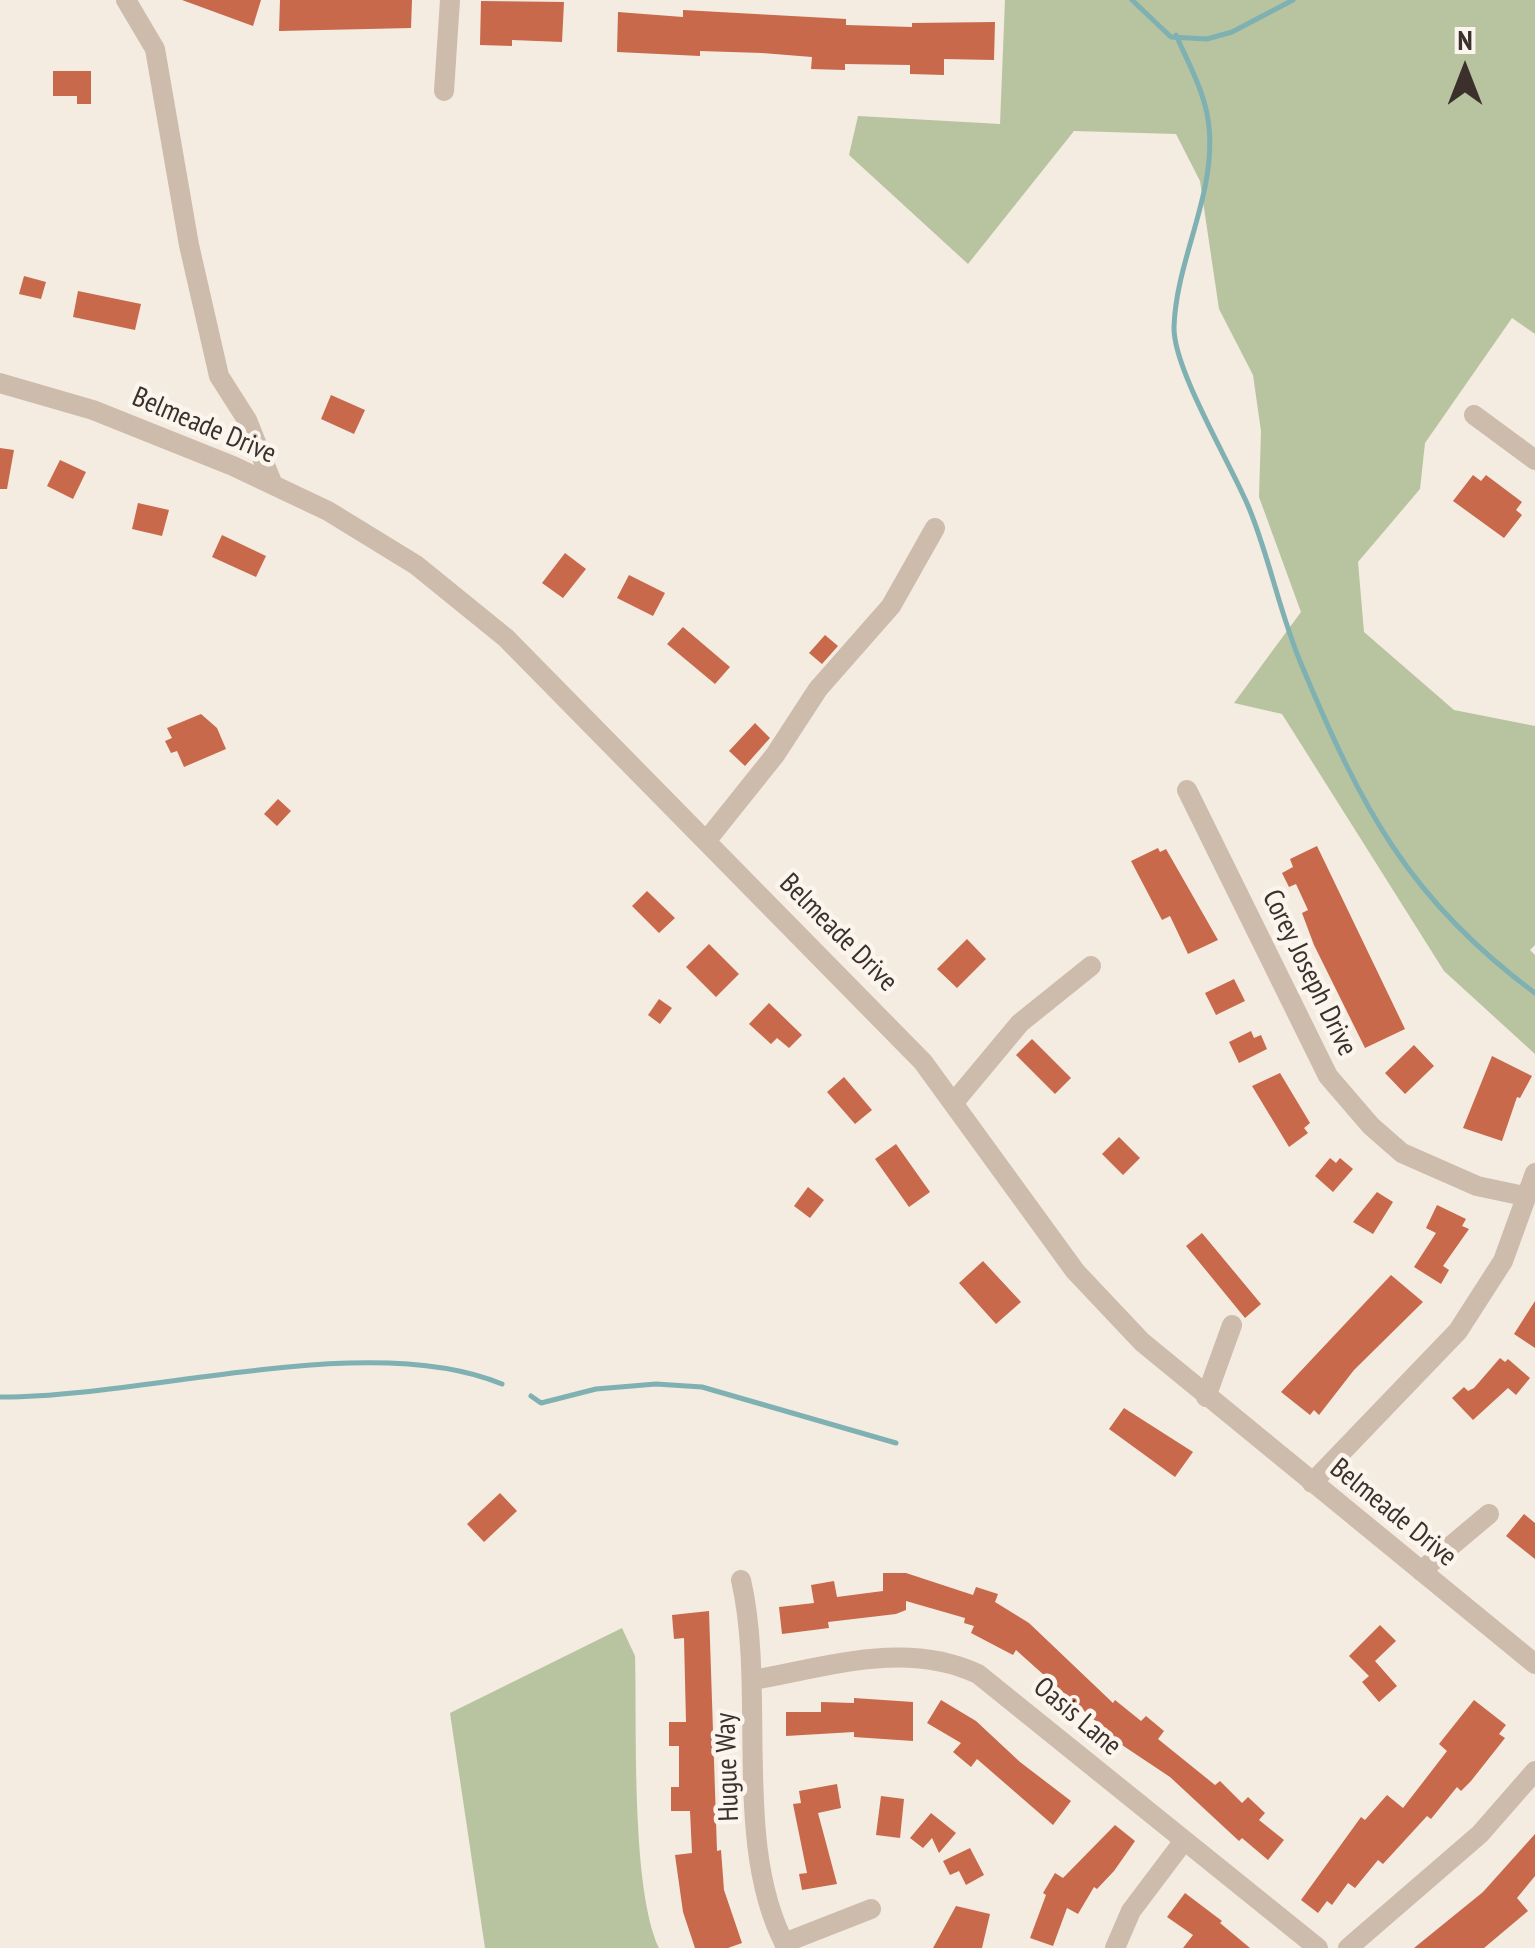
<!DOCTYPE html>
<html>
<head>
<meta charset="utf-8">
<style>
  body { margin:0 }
  #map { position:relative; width:1535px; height:1948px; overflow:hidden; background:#f4ebe1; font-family:"PT Sans Narrow",sans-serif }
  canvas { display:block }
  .north { position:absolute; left:1415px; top:20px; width:100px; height:100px; -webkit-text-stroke:8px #fbf5ee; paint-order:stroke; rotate:0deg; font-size:28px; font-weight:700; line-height:40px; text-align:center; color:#3b302b }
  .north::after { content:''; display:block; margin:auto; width:35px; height:45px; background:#3b302b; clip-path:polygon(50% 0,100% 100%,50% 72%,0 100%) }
</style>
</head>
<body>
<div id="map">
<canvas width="1535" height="1948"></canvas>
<div class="north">N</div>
</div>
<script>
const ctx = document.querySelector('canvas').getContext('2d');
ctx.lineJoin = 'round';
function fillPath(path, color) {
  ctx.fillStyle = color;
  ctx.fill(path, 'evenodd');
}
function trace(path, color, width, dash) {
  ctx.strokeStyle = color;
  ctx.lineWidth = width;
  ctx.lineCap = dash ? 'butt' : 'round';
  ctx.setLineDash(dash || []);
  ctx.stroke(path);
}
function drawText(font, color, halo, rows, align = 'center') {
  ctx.font = font + ' "PT Sans Narrow",sans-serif';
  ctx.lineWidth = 9;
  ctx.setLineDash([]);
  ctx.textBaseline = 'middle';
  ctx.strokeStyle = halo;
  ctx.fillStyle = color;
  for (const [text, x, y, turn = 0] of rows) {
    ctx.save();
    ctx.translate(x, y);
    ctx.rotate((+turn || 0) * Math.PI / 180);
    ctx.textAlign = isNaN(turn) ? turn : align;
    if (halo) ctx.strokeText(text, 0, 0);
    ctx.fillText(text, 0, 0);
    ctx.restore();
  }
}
fillPath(new Path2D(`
  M1005,0h530v334l-23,-16 -87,125 -5,46 -62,73 6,70 90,78 81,16v219l-5,5 5,5v99l-91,-83 -162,-257 -48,-11 67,-91 -42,-115 2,-66 -8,-56 -34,-66 -19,-128 -24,-47 -102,-3 -106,133 -119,-109 9,-39 142,8z
  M622,1628l13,28c2,72 -4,233 24,292h-174l-35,-235z`), '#b8c4a0');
trace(new Path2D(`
  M1132,0l39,37 36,2 25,-7 61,-32
  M1176,35c13,30 30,59 33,92 7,68 -33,133 -35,200 -1,42 57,137 75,181 21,51 31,107 53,158 59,141 107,234 233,327
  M531,1396l10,7 55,-14 60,-5 46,3 194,56
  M0,1397c144,1 370,-68 502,-13`), '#7fb0b2', 5);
fillPath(new Path2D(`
  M182,0h79l-8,26z
  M280,0h132l-1,28 -132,3z
  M481,1l83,1 -2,40 -50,-2v6l-32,-1z
  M683,10l163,9v6l66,2v-4l83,-1 -1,38 -50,-1v16l-34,-1v-9l-65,-1v6l-34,-1 1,-12 -50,-4 -62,-2v5l-83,-4 1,-40 65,5z
  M53,71h38v33h-14v-8h-24z
  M24,276l22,6 -5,17 -22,-5z
  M78,291l63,13 -6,26 -62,-13z
  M331,395l34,15 -11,24 -33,-15z
  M0,448l14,2 -7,39h-7z
  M60,460l26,12 -13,27 -26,-13z
  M1473,475l8,6 5,-6 36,27 -6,8 6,5 -18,23 -51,-37z
  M138,503l31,7 -7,26 -30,-7z
  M222,535l44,21 -10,21 -44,-20z
  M565,553l21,16 -23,29 -21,-15z
  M629,575l36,18 -12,23 -36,-18z
  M683,627l47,40 -15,17 -48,-40z
  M825,635l13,11 -16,18 -13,-11z
  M201,714l16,14 9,21 -42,18 -7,-16 -6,2 -6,-12 7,-3 -5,-10z
  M755,723l15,15 -25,28 -16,-15z
  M278,799l13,12 -14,15 -13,-12z
  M1317,846l88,183 -40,19 -51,-103 -12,-32 6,-3 -12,-26 -7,3 -7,-14 11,-6 -3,-8z
  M1158,848l2,4 6,-3 52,91 -30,14 -18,-38 -8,4 -31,-59z
  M647,891l28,27 -16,15 -27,-27z
  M967,939l19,20 -29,29 -20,-19z
  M709,944l30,30 -23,23 -30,-30z
  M1234,979l11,22 -29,14 -11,-22z
  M659,999l13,9 -12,16 -12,-9z
  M769,1003l33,32 -13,13 -12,-10 -6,6 -22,-20z
  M1251,1031l3,7 7,-3 6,14 -28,14 -10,-21z
  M1032,1039l39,39 -16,16 -39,-39z
  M1414,1045l20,21 -29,28 -20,-21z
  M1492,1056l40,20 -12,22 -3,-1 -15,44 -39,-13z
  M1280,1073l30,50 -6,5 4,5 -19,14 -37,-61z
  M844,1077l28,33 -17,14 -28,-32z
  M1119,1137l21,21 -17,17 -21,-21z
  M896,1144l34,48 -21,15 -34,-48z
  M1330,1158l6,5 4,-5 13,11 -20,23 -18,-16z
  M808,1187l16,13 -14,18 -16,-12z
  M1377,1192l16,10 -20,32 -20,-12z
  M1437,1205l29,14 -4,7 7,3 -26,37 6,4 -8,14 -27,-17 22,-34 -10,-5z
  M1202,1233l59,71 -16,14 -59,-72z
  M983,1261l38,41 -25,22 -37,-41z
  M1391,1275l32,27 -69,68 -35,45 -5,-5 -4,5 -29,-23z
  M1535,1301v47l-21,-14z
  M1500,1358l5,4 3,-3 22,19 -14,17 -8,-7 -35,32 -21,-22 12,-11 4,4 6,-3z
  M1124,1408l69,44 -18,25 -66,-48z
  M500,1493l17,18 -33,31 -17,-18z
  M1524,1514l11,9v36l-29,-23z
  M883,1573h23l67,22 3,-8 22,7 -3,8 34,21 84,80 2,-3 26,21 5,-5 18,15 -6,8 57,46 5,-4 22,22 6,-6 17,16 -6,7 25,20 -16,20 -26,-22 -3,3 -69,-64 -48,-32 -106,-95 -3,5 -42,-22 3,-7 -10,-3 1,-5 -59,-17v9l-10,4 -68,8 1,6 -47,6 -3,-27 35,-4 -3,-18 23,-4 3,16 46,-6z
  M709,1611l8,240 4,-1 3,40 18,53 -14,5h-33l-12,-36 -8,-57 17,-2 -2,-42h-19v-24h8v-41h-10v-24h17l-2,-84 -10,1 -2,-24z
  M1380,1625l16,16 -21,20 22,25 -18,16 -17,-20 7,-6 -20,-20z
  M854,1698l59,4v39l-59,-4v-5l-68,4v-24h35v-10l33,1z
  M941,1700l35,21 44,41 51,39 -18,24 -76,-66 -6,8 -18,-15 8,-9 -34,-20z
  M1474,1700l32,25 -7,9 6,4 -34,43 -10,10 -4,-4 -26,32 -4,-3 -44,48 -5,-4 -23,28 -7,-5 -16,22 -5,-4 -9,12 -17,-13 60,-83 4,3 22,-25 16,13 44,-57 -8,-7z
  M837,1784l4,24 -23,5 19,71 -35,6 -3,-16 8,-1 -14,-69 8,-1 -2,-12z
  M881,1796l23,3 -4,39 -24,-3z
  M931,1813l25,20 -17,20 -7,-15 -9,10 -13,-10z
  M1115,1825l20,16 -21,30 -17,18 -3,-2 -16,27 -11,-6 -14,38 -23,-8 16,-43 -3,-2 12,-20 8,5z
  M1535,1834v42l-18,22 11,13 -44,37h-70l69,-56z
  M970,1848l14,27 -18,10 -7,-14 -9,4 -7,-14z
  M1185,1893l37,28 -2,2 30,25h-67l10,-13 -26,-18z
  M956,1906l34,8 -8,34h-49z`), '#c8694b');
trace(new Path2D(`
  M126,0l29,49 34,196 30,131 28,44 26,65
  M444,91l6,-91
  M0,383l93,27 140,56 95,45 88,54 90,73 417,424 152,209 67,71 393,322
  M1474,415l61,45
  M1187,790l141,286 43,50 31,27 75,33 47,10
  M707,840l68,-85 43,-66 73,-83 44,-78
  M955,1101l65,-78 71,-57
  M1206,1397l26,-72
  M1312,1483l146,-152 45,-70 32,-88
  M1421,1571l68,-57
  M741,1580c26,112 -10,268 46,368
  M753,1680c74,-13 153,-40 225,-6l340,274
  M784,1943l87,-34
  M1115,1948l16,-37 52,-69
  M1348,1948l132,-114 55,-63`), '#cdbbac', 20);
drawText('28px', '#3b302b', '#fbf5ee', [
  ["Belmeade Drive",204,426,23],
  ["Belmeade Drive",838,933,45],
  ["Corey Joseph Drive",1309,973,64],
  ["Belmeade Drive",1393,1513,39],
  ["Oasis Lane",1077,1717,40],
  ["Hugue Way",728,1767,-92]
]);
</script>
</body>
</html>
